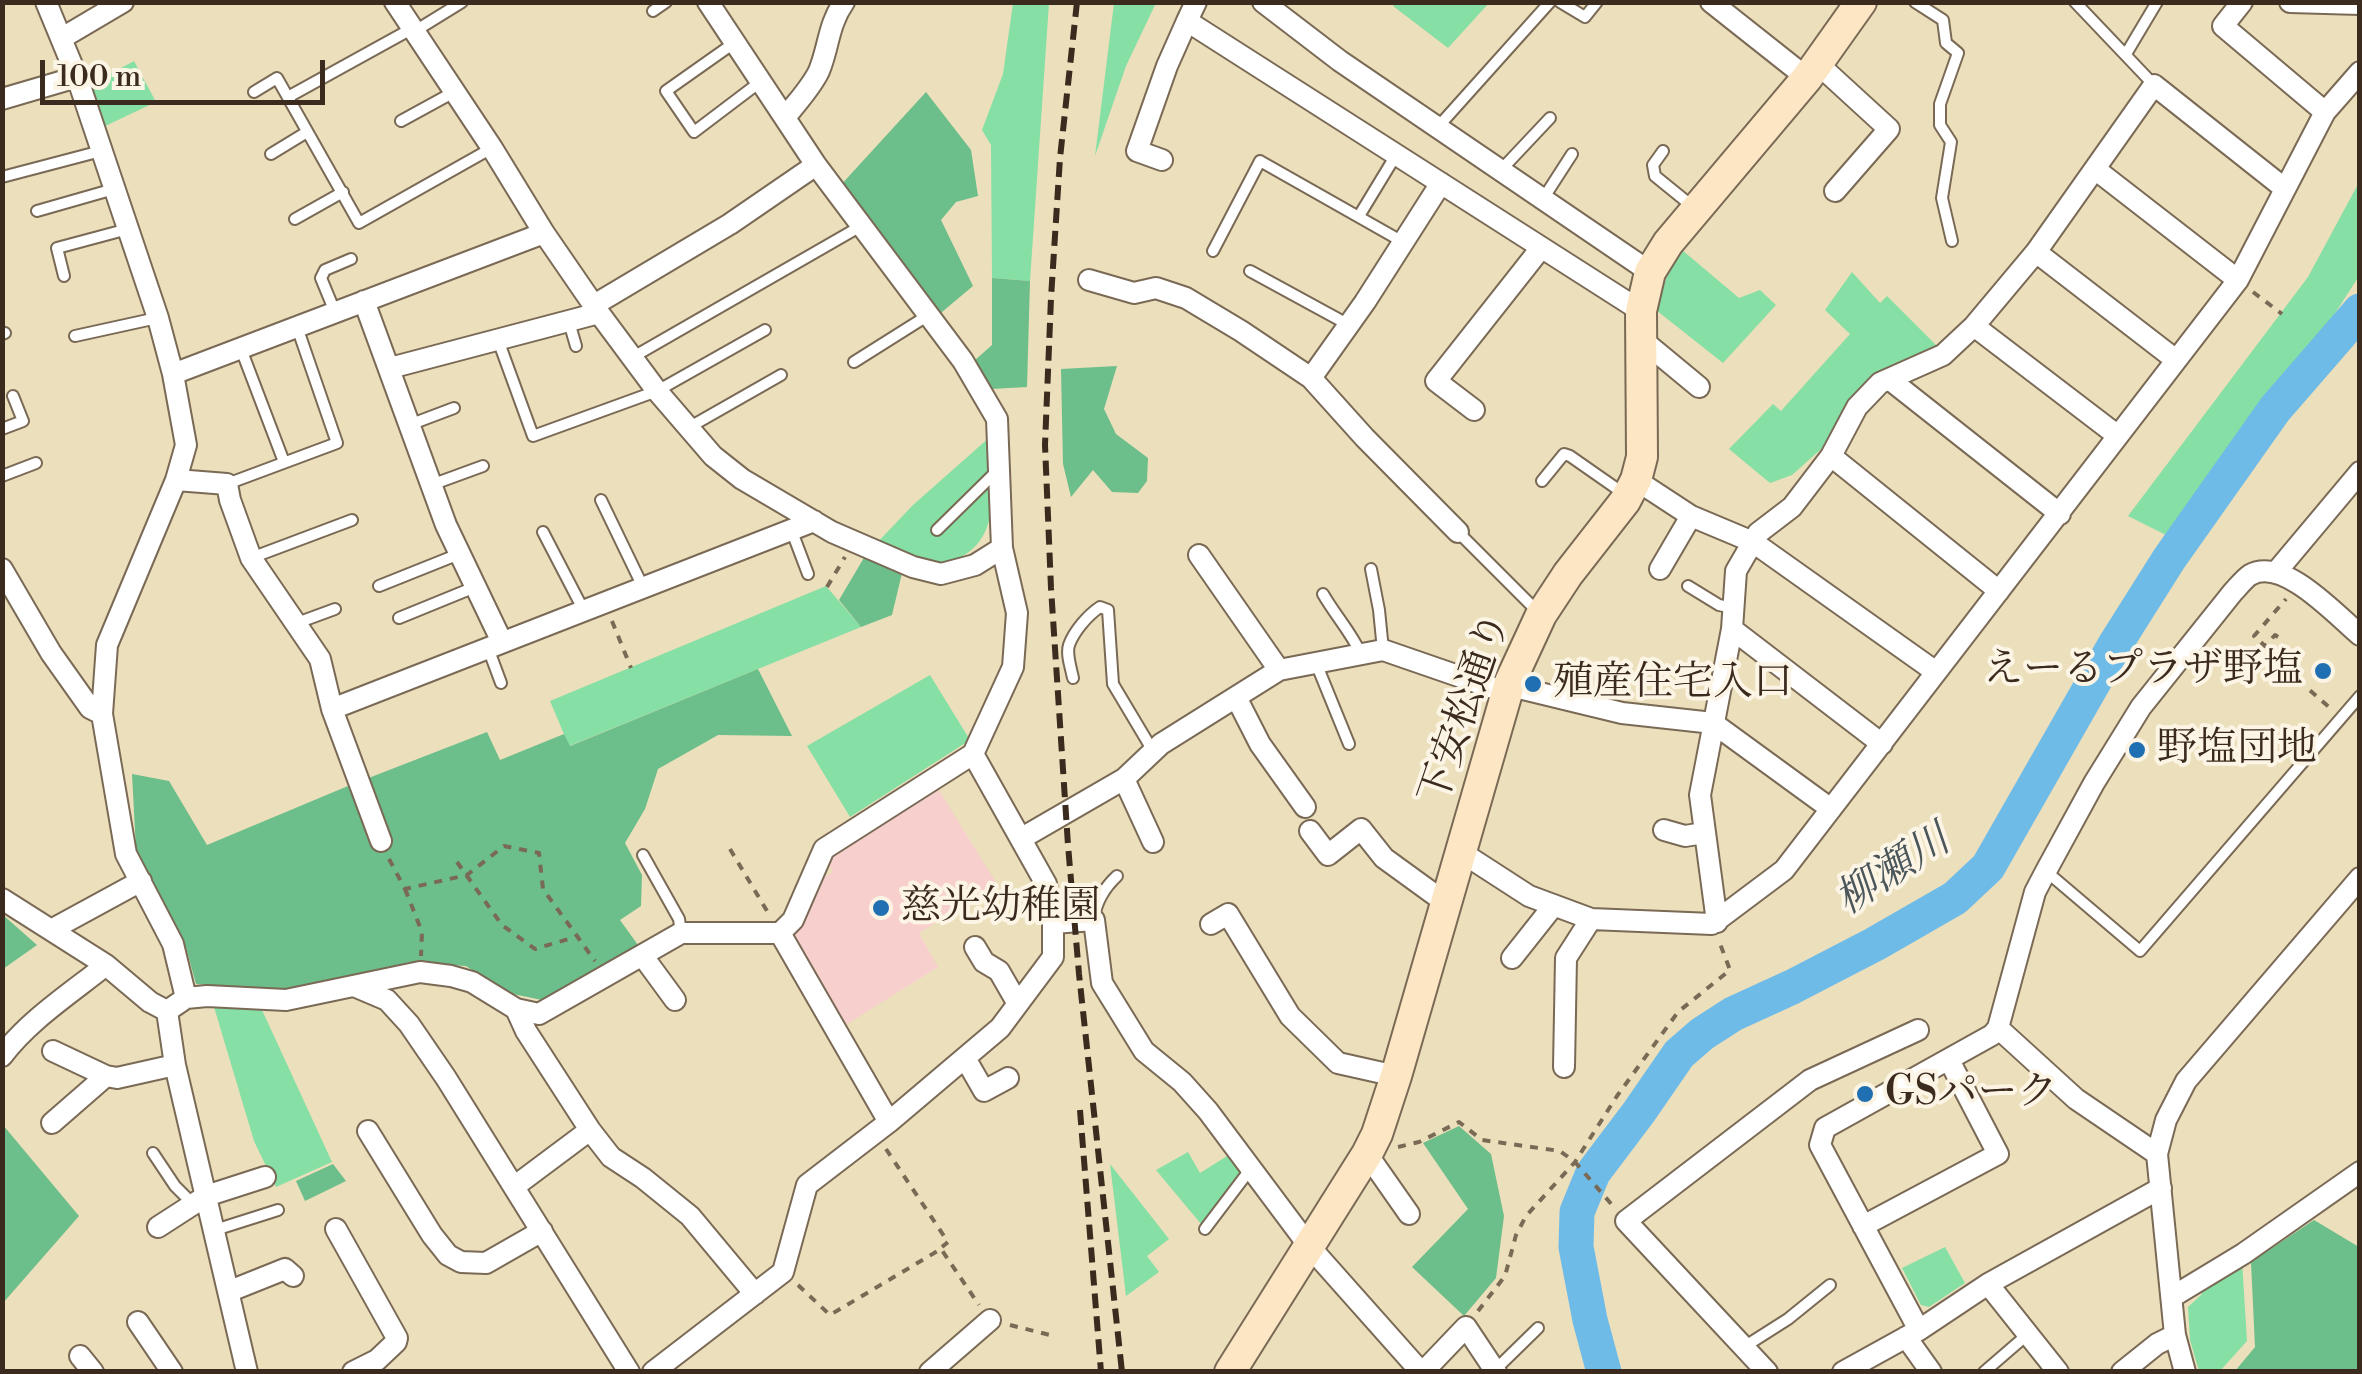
<!DOCTYPE html>
<html>
<head>
<meta charset="utf-8">
<style>
  body { margin:0 }
  #map { position:relative; width:2362px; height:1374px; overflow:hidden; background:#ecdfbc; font-family:"Libre Bodoni",serif }
  canvas { display:block }
  .frame { position:absolute; inset:0; border:5px solid #3b2a1e; pointer-events:none }
  .scale { position:absolute; left:40px; top:60px; width:285px; height:45px; box-sizing:border-box; border:5px solid #3b2a1e; border-top:0; padding-left:12px; font-size:30px; line-height:35px; white-space:nowrap; color:#3b2a1e; -webkit-text-stroke:8px #fcf5e5; paint-order:stroke }
</style>
</head>
<body>
<div id="map">
<canvas width="2362" height="1374"></canvas>
<div class="frame"></div>
<div class="scale">100 m</div>
</div>
<script>
const ctx = document.querySelector('canvas').getContext('2d');
ctx.lineJoin = 'round';
function fillPath(path, color) {
  ctx.fillStyle = color;
  ctx.fill(path, 'evenodd');
}
function trace(path, color, width, dash) {
  ctx.strokeStyle = color;
  ctx.lineWidth = width;
  ctx.lineCap = dash ? 'butt' : 'round';
  ctx.setLineDash(dash || []);
  ctx.stroke(path);
}
function drawText(font, color, halo, rows, align = 'center') {
  ctx.font = font + ' "Libre Bodoni","Noto Serif JP",serif';
  ctx.lineWidth = 8;
  ctx.setLineDash([]);
  ctx.textBaseline = 'middle';
  ctx.strokeStyle = halo;
  ctx.fillStyle = color;
  for (const [text, x, y, turn = 0] of rows) {
    ctx.save();
    ctx.translate(x, y);
    ctx.rotate((+turn || 0) * Math.PI / 180);
    ctx.textAlign = isNaN(turn) ? turn : align;
    if (halo) ctx.strokeText(text, 0, 0);
    ctx.fillText(text, 0, 0);
    ctx.restore();
  }
}
fillPath(new Path2D(`
  M937,787l60,97 -78,49 19,34 -97,61 -51,-86 24,-60 19,-10 -7,-12 3,-7z`), '#f7d0ce');
fillPath(new Path2D(`
  M1013,3h36l-19,278 -38,-3 -1,-133 -9,-15 21,-56z
  M1114,3h42l-30,63 -31,90z
  M1395,3v-1l94,1 -41,45 -55,-42z
  M134,61l22,41 -55,26 -13,-42z
  M2357,186l3,1 -1,89 -43,67 -144,195 -44,-22 180,-239z
  M1682,250l57,48 21,-8 16,15 -53,58 -67,-53 13,-40z
  M1852,272l28,31 7,-7 53,53 -64,29 -47,64 -37,33 -22,8 -41,-34 44,-45 8,7 69,-77 -25,-24z
  M991,436c1,54 15,116 -54,129l-63,-19 39,-41z
  M826,586l35,41 -292,119 -19,-45z
  M930,675l40,65 -120,77 -43,-71z
  M214,1007l48,3 70,152 -56,25 -22,-46z
  M1188,1152l12,21 32,-20 12,14 -43,57 -45,-54z
  M1110,1164l59,75 -22,17 12,16 -33,24z
  M1945,1247l20,36 -36,24 -8,-2 -19,-37z
  M2242,1261l5,80 -27,30h-21l-9,-31 -2,-33 14,-13v-8z`), '#86dfa4');
fillPath(new Path2D(`
  M926,92l45,58 7,46 -22,6 -15,18 32,66 -37,31 -97,-130z
  M992,278l38,3 -3,106 -36,2 -17,-28 18,-16z
  M1117,366l-13,43 12,25 32,24 -1,23 -9,12 -26,-1 -19,-22 -22,27 -8,-33 -2,-95z
  M865,556l37,17 -10,42 -31,12 -22,-27z
  M758,669l34,67 -74,-1 -60,34 -13,40 -20,34 17,32 -1,31 -21,14 18,25 -96,55 -34,-7 -42,-27 -50,-3 -131,29 -89,-8 -10,-36 -50,-99 -4,-75 37,7 38,64 141,-59 139,-54 13,28 64,-26 6,12z
  M3,915l34,30 -34,24z
  M3,1125l76,91 -76,87z
  M1459,1126l32,28 13,62 -8,62 -32,38 -52,-49 56,-58 -45,-66z
  M333,1164l13,17 -41,20 -9,-20z
  M2314,1220l45,27v124h-124l20,-24 -4,-85z`), '#6cbe8a');
trace(new Path2D(`
  M1604,1372l-14,-52 -14,-73 1,-35 16,-39 46,-61 40,-58 23,-20 31,-20 59,-27 83,-43 80,-46 33,-31 128,-224 53,-84 106,-150 85,-98`), '#6fbbe8', 35);
const lane = new Path2D(`
  M1560,2l25,15 12,-15
  M1915,2l28,18 3,23 12,10 -18,51v21l11,17 -9,56 10,43
  M2075,2l79,83
  M653,11l13,-9
  M415,31l47,-29
  M734,43l-68,48 28,41 66,-50
  M2126,54l31,-52
  M254,92l23,-14 82,145 133,-75
  M288,97l125,-69
  M401,121l53,-29
  M1437,128l113,-126
  M1663,151l-10,14 2,11 37,30
  M271,154l36,-22
  M1501,170l49,-52
  M2,177l99,-26
  M1543,199l29,-45
  M37,211l77,-22
  M1359,216l37,-61
  M295,219l48,-27
  M1213,251l47,-90 143,81
  M1250,271l99,54
  M64,276l-7,-28 71,-19
  M335,312l-14,-34 4,-8 26,-11
  M569,322l7,24
  M2,334l3,-1
  M75,336l82,-18
  M498,340l35,96 124,-45 108,-61
  M241,349l43,113
  M633,357l228,-131
  M854,362l73,-46
  M409,425l45,-17
  M688,428l93,-53
  M2,429l21,-8 -10,-25
  M2,476l34,-13
  M1542,481l22,-27 6,2 53,37
  M227,484l110,-41 -40,-116
  M431,485l52,-19
  M601,500l42,87
  M791,529l17,45
  M937,530l61,-60
  M543,532l41,79
  M1459,533l80,80
  M251,558l101,-38
  M1371,569l8,41 4,40
  M379,586l80,-32
  M1688,586l31,19 14,3
  M1323,594c12,21 28,38 38,60
  M399,618l76,-31
  M297,623l38,-14
  M488,648l13,35
  M1316,663l33,81
  M1073,678c-2,-10 -7,-24 -4,-33 5,-14 19,-30 31,-38l8,3 5,74 40,67
  M643,855l36,64 2,14
  M2047,872l93,79 220,-255
  M1094,920c1,-17 11,-33 23,-44
  M153,1153l22,33 17,17
  M1205,1229l47,-62
  M215,1230l63,-20
  M1744,1347l44,-28 42,-34
  M1495,1370l43,-42
  M1984,1372l44,-38`);
const street = new Path2D(`
  M46,2l31,75 81,241 15,56 13,71 -10,35 -69,165 -5,69 24,140 47,90 13,54
  M395,2l97,146 52,85 55,80 58,78 56,65 29,23 90,53 81,35 28,7 34,-9 27,-17
  M708,2l108,163 147,196 34,58 5,129 15,65 -4,54 -40,87 -149,95 -31,71 -13,13
  M1196,2l-9,19 454,290
  M1263,2l77,59 310,211
  M1711,2l96,76
  M2242,2l-19,24 102,86
  M2290,2l70,2
  M62,38l61,-36
  M1818,64l71,65 -54,62
  M2,99l75,-22
  M785,118c11,-15 26,-30 34,-47 10,-24 9,-46 25,-69
  M1162,160l-25,-9 30,-85 20,-45
  M2095,169l143,111
  M2036,252l140,108
  M1089,280l45,13 22,-5 30,10 55,33 70,47 54,60 93,94
  M364,301l82,224 56,117
  M594,305l136,-81 86,-59
  M1974,326l144,110
  M1641,339l58,48
  M390,368l209,-55
  M173,374l371,-141
  M1311,378l54,-76 76,-119
  M1889,379l171,135
  M1474,410l-38,-29 105,-133
  M1831,456l168,135
  M176,480l51,4 3,16 21,58 69,101 12,50 49,132
  M1636,480l55,36 62,26 183,130
  M1199,555l80,115
  M2,569l49,84 39,55 12,6
  M1660,569l31,-53
  M2277,571l83,-99
  M1732,629l150,115
  M1236,697l24,47 45,63
  M332,709l482,-188
  M1124,779l29,63
  M1664,830l21,6 19,-3
  M1310,831l18,24 33,-26 23,29 62,45
  M1022,838l102,-59 37,-35 118,-74 104,-20 113,39 23,-1 103,25 91,10 118,86
  M1461,852l68,44 62,23 121,5 72,-54 454,-590 87,-168 35,-40
  M2,899l104,66 44,37 17,9
  M1717,922l-17,-127 32,-166 4,-58 22,-38 34,-26 39,-51 26,-49 23,-24 63,-28 31,-29 62,-74 118,-167 130,103
  M1053,923l41,-3 8,63 42,68 38,31 26,29 101,135 112,126
  M1211,924l17,-10 62,102 48,47 58,13
  M51,930l90,-49
  M975,947l9,15 15,9 19,33
  M642,955l33,45
  M1512,958l42,-53
  M354,986l33,14 22,24 37,54 183,294
  M516,1009l10,22 64,99 21,27 32,21 47,38 65,78
  M167,1011l19,-13 21,-2 79,4 134,-28 31,4 21,6 44,27 23,5 142,-81h99l109,189
  M167,1011l8,54 72,307
  M1998,1028l78,71 81,55
  M53,1051l53,25 11,2 58,-13
  M2,1056c27,-36 69,-63 104,-91
  M965,1058l19,33 24,-13
  M1564,1067l2,-109 25,-39
  M52,1123l54,-47
  M368,1131l64,104 16,20 13,7 25,1 56,-32
  M1367,1154l42,60
  M515,1186l75,-56
  M1863,1226l135,-72 -49,-94
  M158,1227l48,-31 59,-19
  M336,1229l61,109 -1,4 -19,18 -24,12
  M1988,1284l70,88
  M230,1291l55,-22 8,7
  M2172,1297l71,-43 117,-82
  M138,1322l34,50
  M1919,1330l-99,-185 5,-17 167,-93 6,-7 37,-136 11,-21 48,-88 47,-76 92,-115c5,-5 11,-13 17,-17 33,-19 86,40 110,60
  M1906,1337l25,35
  M80,1356l13,16
  M653,1372l130,-100 24,-87 82,-63 111,-94 53,-71v-34l-7,-39 -73,-130
  M930,1372l60,-52
  M1423,1372l43,-45 30,45
  M1767,1372l-141,-151 184,-141 108,-50
  M1843,1372l76,-42 69,-46 173,-96
  M2122,1372l35,-28 18,-9
  M2185,1372l-10,-37 -18,-181 9,-34 20,-39 174,-203`);
const secondary = new Path2D(`
  M1230,1372l137,-218 10,-20 19,-58 114,-394 31,-67 27,-41 57,-73 11,-21 6,-23 -1,-146 9,-39 18,-29 139,-165 54,-76`);
trace(lane, '#796955', 14);
trace(street, '#796955', 24);
trace(secondary, '#796955', 34);
trace(new Path2D(`
  M2253,292l29,22
  M827,587l18,-30
  M612,621l19,47
  M2278,637l-3,-2 -10,11 -11,-10 32,-37
  M2298,680l32,28
  M730,849l40,67
  M389,859l16,30 62,-14 37,-29 35,7 4,36 52,72
  M457,862l45,63 33,24 40,-12
  M405,889l17,43 -1,24
  M1398,1147l21,-5 40,-20 23,18 78,11 15,11 38,44
  M886,1149l62,93 -6,5
  M798,1285l32,30 111,-66 38,56
  M1478,1311l27,-35 11,-41 10,-19 49,-54 42,-66 61,-84 52,-42 -11,-29
  M1010,1325l40,10`), '#796955', 4, [8, 8]);
trace(lane, '#fff', 10);
trace(street, '#fff', 20);
trace(secondary, '#fce6c4', 30);
trace(new Path2D(`
  M1077,2l-17,156 -9,140 -6,147 6,143 17,257 11,129 43,398
  M1080,1110l21,262`), '#3b2a1e', 6, [15, 8]);
for (const [x, y, r, color] of [
  [2323,671,10,"#1f6fb2"],
  [1533,684,10,"#1f6fb2"],
  [2137,750,10,"#1f6fb2"],
  [881,908,10,"#1f6fb2"],
  [1865,1094,10,"#1f6fb2"]
]) {
  const dot = new Path2D();
  dot.arc(x, y, r, 0, 2 * Math.PI);
  ctx.fillStyle = color;
  ctx.fill(dot);
  trace(dot, '#fcf5e5', 4);
}
drawText('40px', '#3b2a1e', '#fcf5e5', [
  ["えーるプラザ野塩",2303,671,"right"],
  ["殖産住宅入口",1553,684],
  ["野塩団地",2157,750],
  ["慈光幼稚園",901,908],
  ["GSパーク",1885,1094]
], 'left');
drawText('40px', '#3b2a1e', '#fcf5e5', [
  ["下安松通り",1467,709,-71]
]);
drawText('italic 42px', '#4b565b', '#fcf5e5', [
  ["柳瀬川",1894,872,-33]
]);
</script>
</body>
</html>
